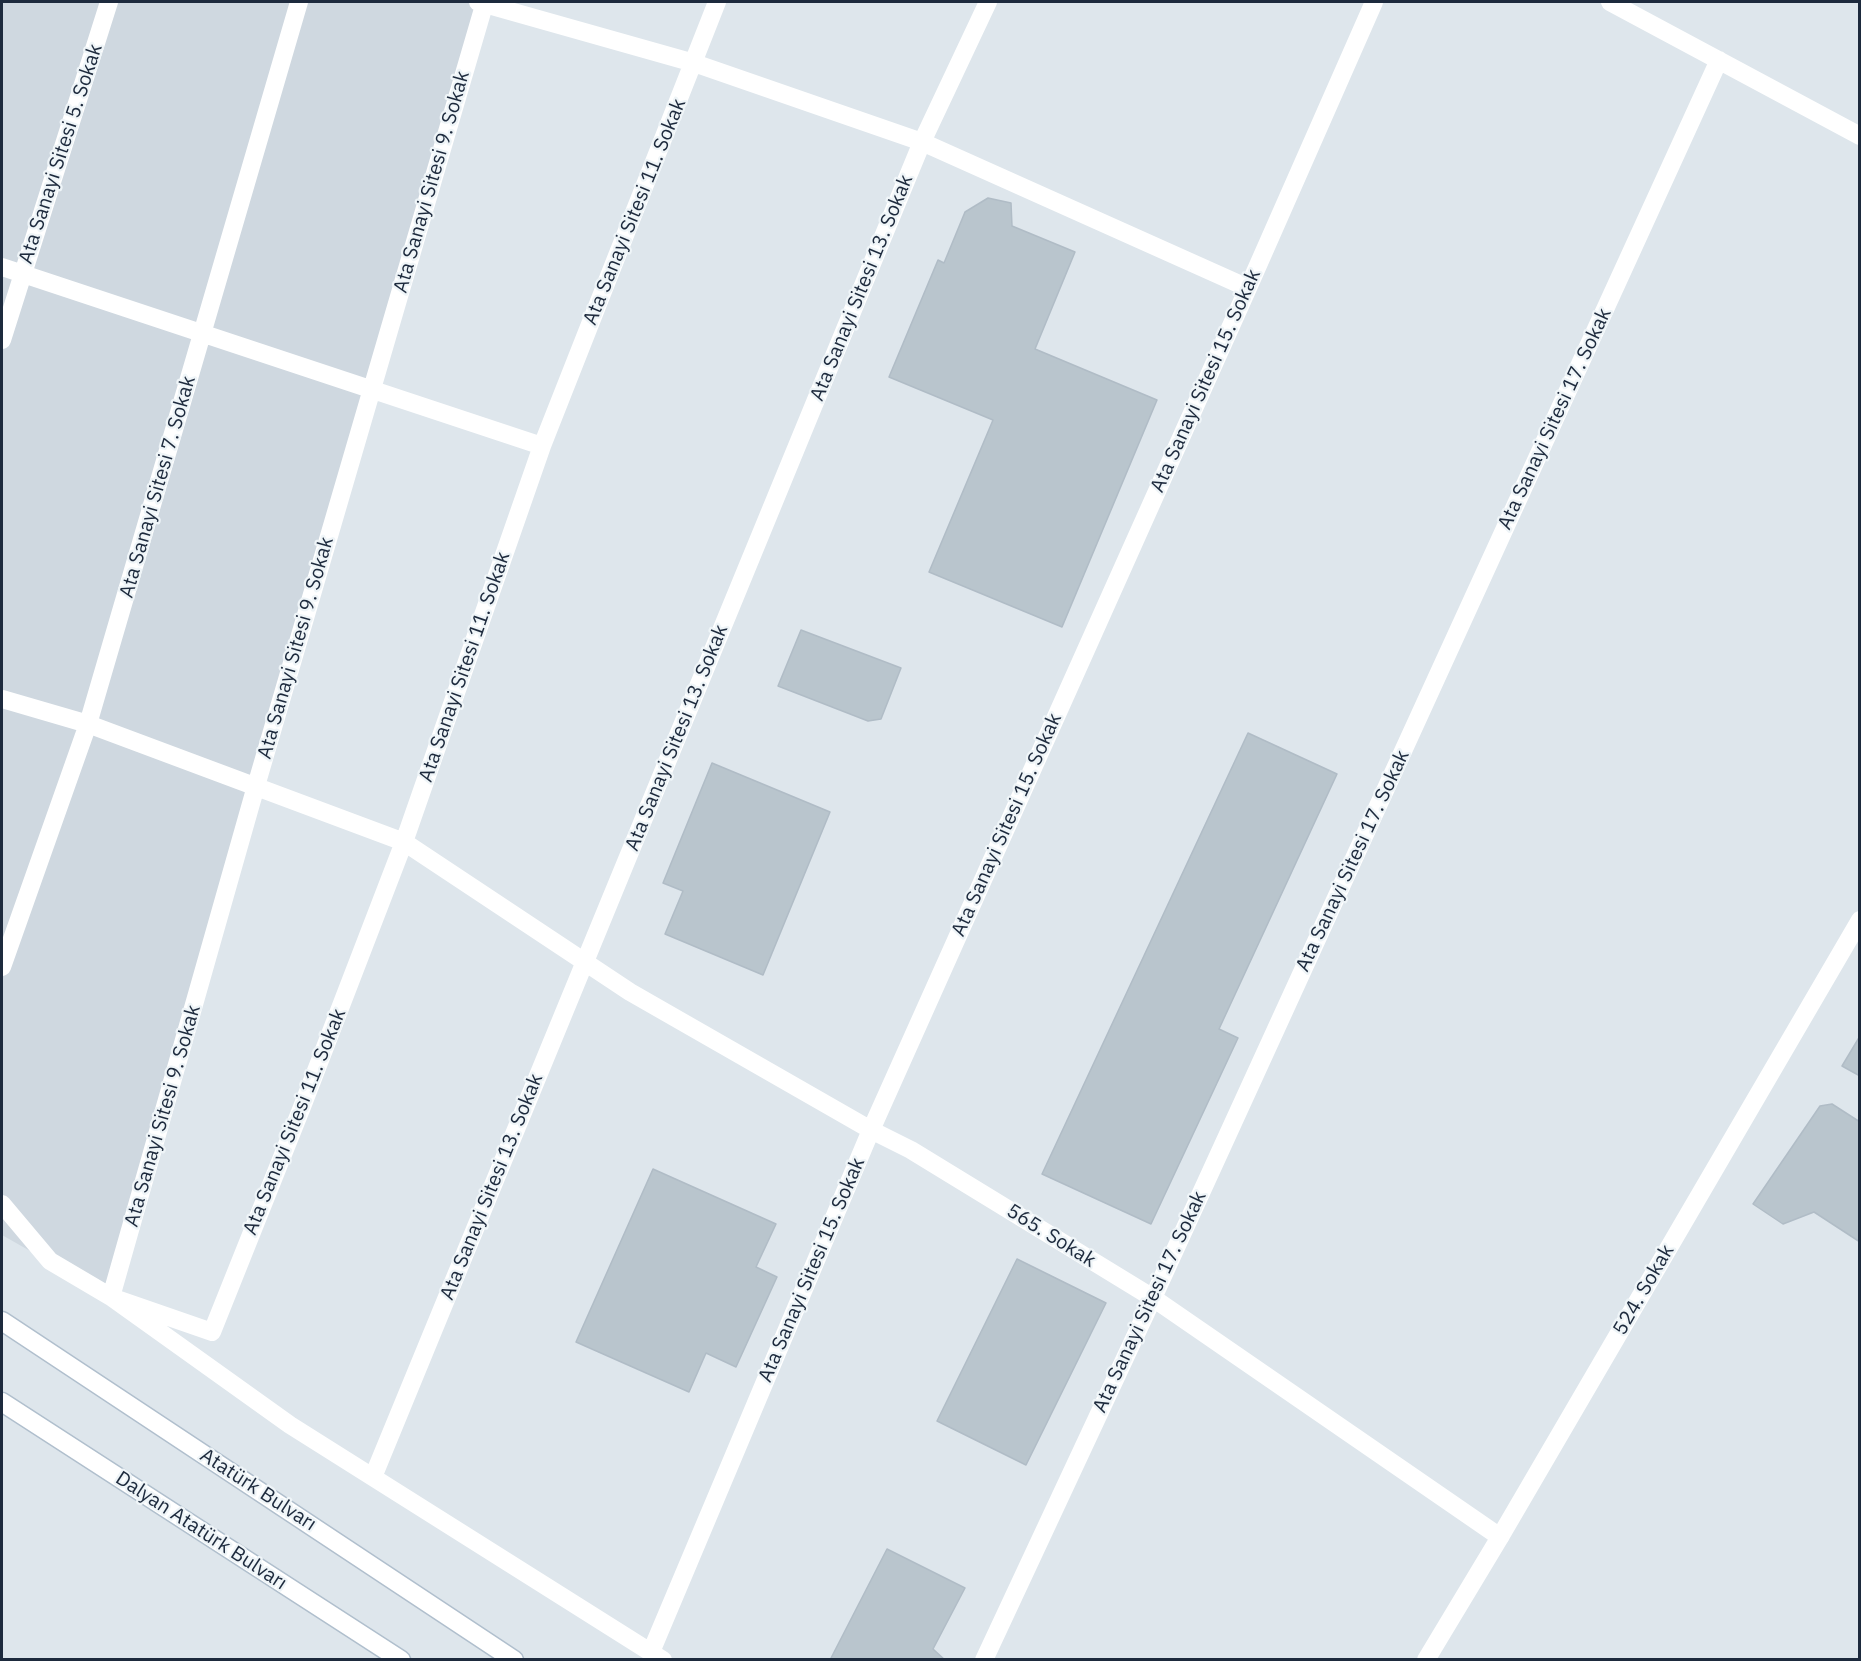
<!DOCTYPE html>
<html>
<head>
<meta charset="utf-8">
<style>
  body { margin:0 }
  #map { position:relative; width:1861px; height:1661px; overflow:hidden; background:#dee6ec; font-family:"IBM Plex Sans",sans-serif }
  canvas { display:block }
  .frame { position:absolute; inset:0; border:3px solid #1d2a3d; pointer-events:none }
</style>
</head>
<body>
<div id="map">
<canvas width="1861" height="1661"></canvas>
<div class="frame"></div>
</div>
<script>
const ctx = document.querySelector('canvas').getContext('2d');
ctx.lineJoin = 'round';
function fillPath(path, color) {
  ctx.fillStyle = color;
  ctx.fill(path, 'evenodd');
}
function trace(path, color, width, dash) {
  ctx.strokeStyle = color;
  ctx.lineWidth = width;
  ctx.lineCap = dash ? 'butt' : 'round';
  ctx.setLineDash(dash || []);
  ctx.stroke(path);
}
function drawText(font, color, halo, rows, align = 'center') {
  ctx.font = font + ' "IBM Plex Sans",sans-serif';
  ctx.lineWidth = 4.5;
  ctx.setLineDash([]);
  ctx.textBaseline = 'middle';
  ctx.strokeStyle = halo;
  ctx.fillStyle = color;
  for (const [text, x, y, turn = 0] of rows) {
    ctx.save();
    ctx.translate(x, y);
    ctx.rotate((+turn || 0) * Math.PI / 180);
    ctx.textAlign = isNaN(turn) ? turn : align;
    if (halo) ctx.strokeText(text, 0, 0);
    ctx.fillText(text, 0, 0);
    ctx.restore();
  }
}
fillPath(new Path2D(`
  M2,2h485l-376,1295 -109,-62z`), '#cfd8e0');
const building = new Path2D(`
  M988,198l23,5 1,23 63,26 -40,97 122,51 -95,227 -133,-55 64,-152 -104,-43 49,-117 6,3 21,-51z
  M801,630l100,38 -20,51 -13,2 -90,-35z
  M1248,733l89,41 -118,255 19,9 -87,186 -109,-50z
  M712,763l118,49 -67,163 -98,-41 18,-43 -20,-8z
  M1860,1036v40l-18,-10z
  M1832,1104l28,18v120l-46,-30 -31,12 -30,-20 67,-98z
  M653,1169l123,55 -20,43 21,10 -41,90 -30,-14 -17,39 -113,-50z
  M1017,1259l89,44 -80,162 -89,-44z
  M887,1549l78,39 -32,61 12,11h-115z`);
fillPath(building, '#b9c5cd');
trace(building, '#b0bcc6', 1.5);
const secondary = new Path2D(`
  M2,1321l512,339
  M2,1402l399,258`);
trace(secondary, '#b0bfcd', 21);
trace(new Path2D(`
  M478,2l216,61 228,79 326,146
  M1610,2l250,134
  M2,267l540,179
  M2,340l107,-338
  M2,699l86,25 316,118 226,150 241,138 40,20 242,148 347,239
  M2,967l86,-243 211,-722
  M2,1204l48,57 61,36 179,128 373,235
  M111,1297l101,35 90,-225 102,-265 138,-396 175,-444
  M111,1297l145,-511 229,-784
  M373,1477l549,-1335 66,-140
  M651,1652l220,-522 377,-842 126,-286
  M984,1660l169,-362 566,-1238`), '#fff', 18);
trace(new Path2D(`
  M1426,1660l74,-123 360,-617`), '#fff', 18);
trace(secondary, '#fff', 18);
drawText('20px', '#1d2a3d', '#eff5f8', [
  ["Ata Sanayi Sitesi 5. Sokak",61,154,-72],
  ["Ata Sanayi Sitesi 9. Sokak",432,182,-74],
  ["Ata Sanayi Sitesi 11. Sokak",635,212,-68],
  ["Ata Sanayi Sitesi 13. Sokak",862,288,-68],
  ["Ata Sanayi Sitesi 15. Sokak",1206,381,-66],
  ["Ata Sanayi Sitesi 17. Sokak",1555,419,-65],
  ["Ata Sanayi Sitesi 7. Sokak",158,487,-74],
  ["Ata Sanayi Sitesi 9. Sokak",296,648,-74],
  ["Ata Sanayi Sitesi 11. Sokak",465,667,-71],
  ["Ata Sanayi Sitesi 13. Sokak",677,738,-68],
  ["Ata Sanayi Sitesi 15. Sokak",1007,825,-66],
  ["Ata Sanayi Sitesi 17. Sokak",1353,861,-65],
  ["Ata Sanayi Sitesi 9. Sokak",163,1116,-74],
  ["Ata Sanayi Sitesi 11. Sokak",295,1122,-68],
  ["Ata Sanayi Sitesi 13. Sokak",492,1187,-68],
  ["565. Sokak",1051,1236,32],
  ["Ata Sanayi Sitesi 15. Sokak",812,1270,-67],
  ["524. Sokak",1644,1290,-60],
  ["Ata Sanayi Sitesi 17. Sokak",1150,1302,-65],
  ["Atatürk Bulvarı",258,1490,33],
  ["Dalyan Atatürk Bulvarı",201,1531,33]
]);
</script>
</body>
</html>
